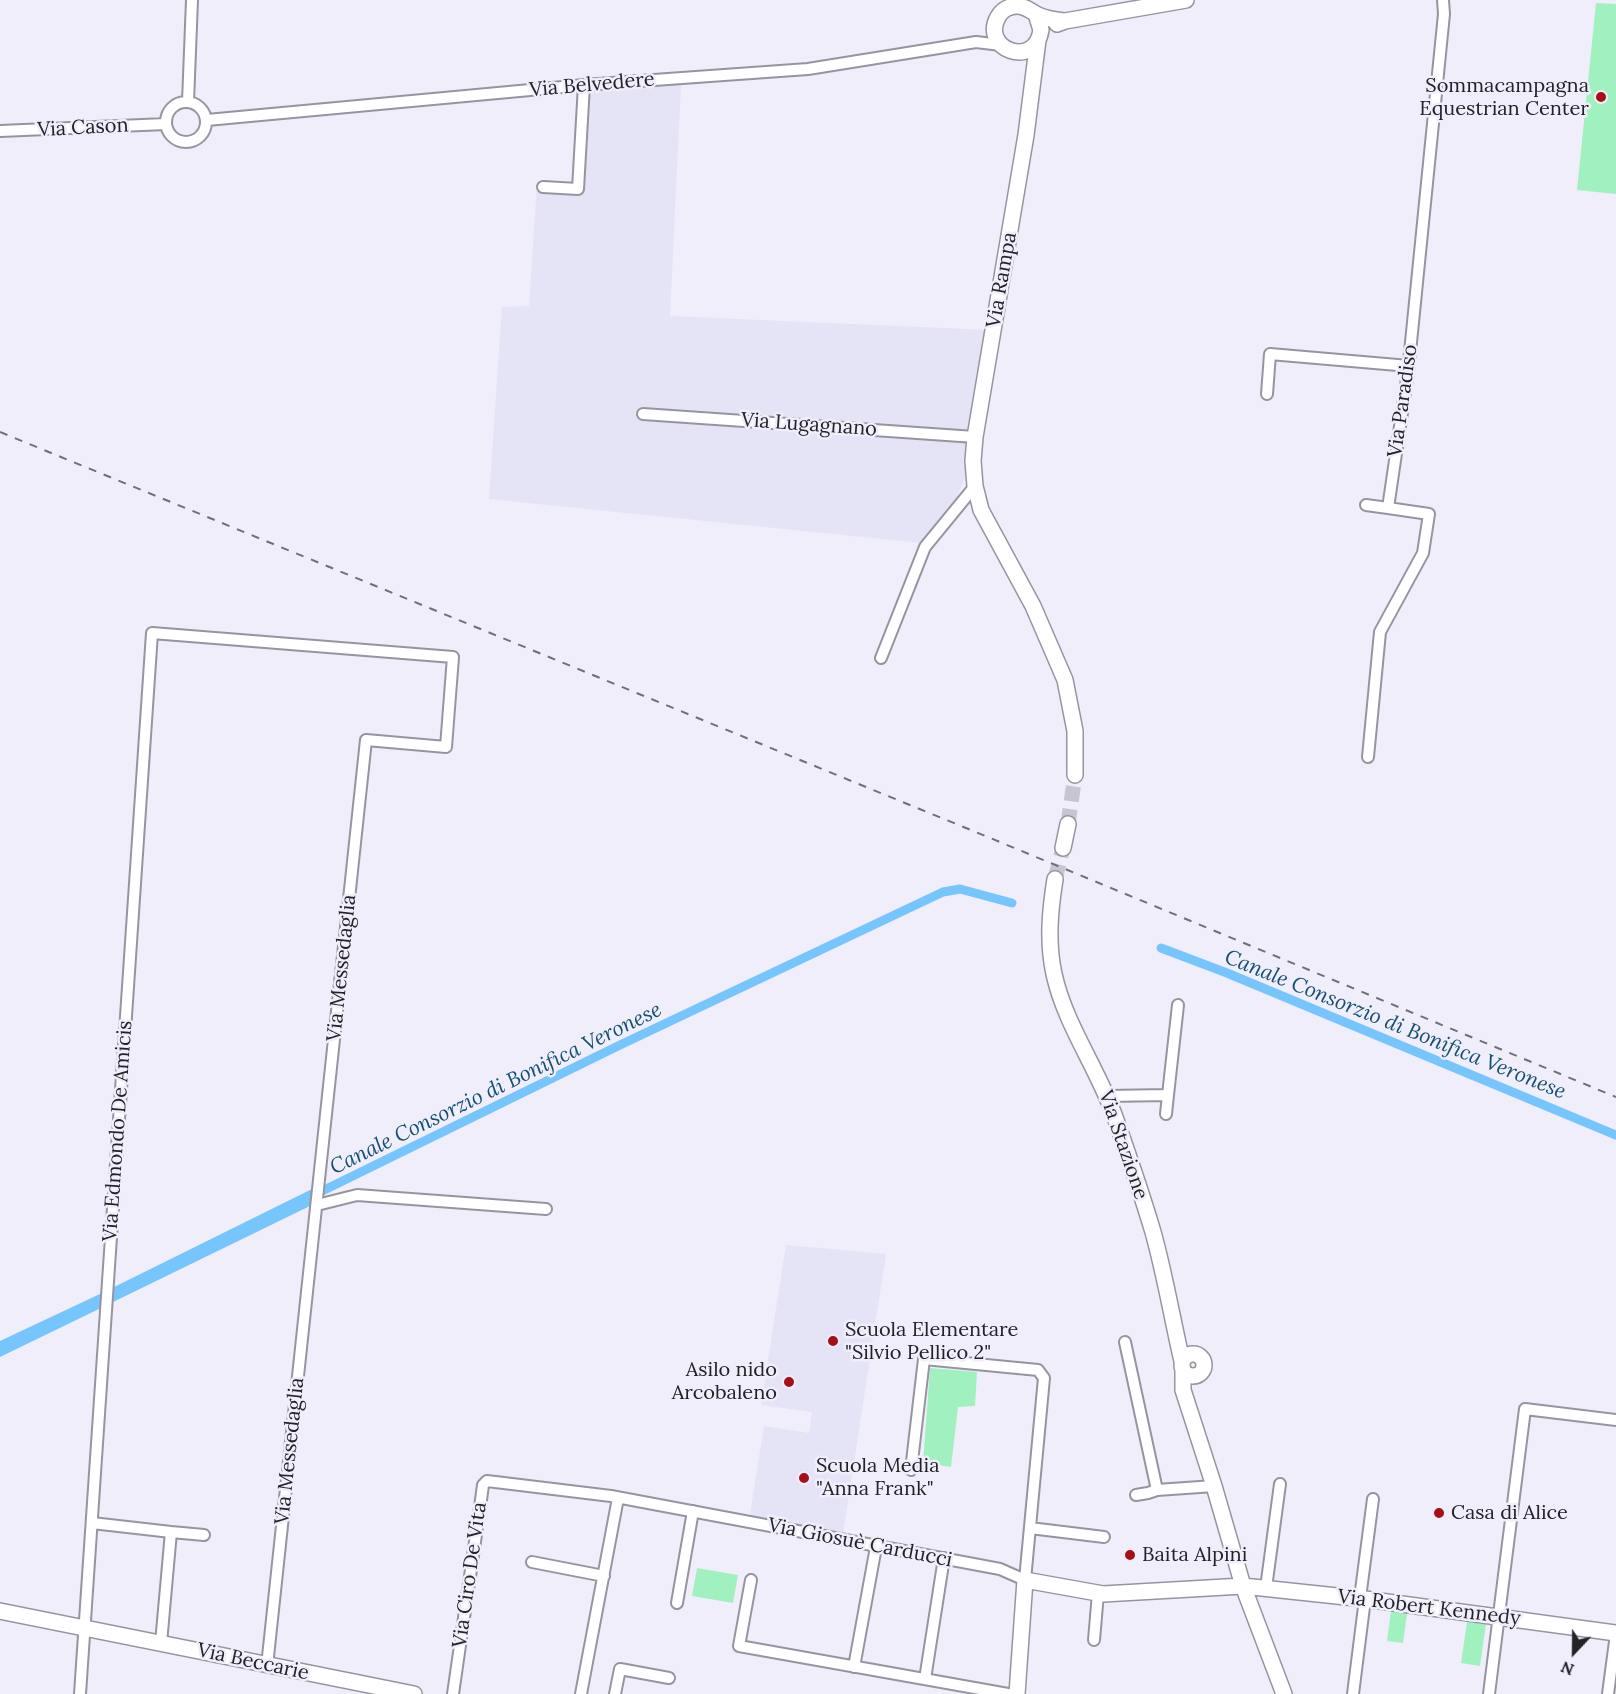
<!DOCTYPE html>
<html>
<head>
<meta charset="utf-8">
<style>
  body { margin:0 }
  #map { position:relative; width:1616px; height:1694px; overflow:hidden; background:#f0eefa; font-family:Lora,serif }
  canvas { display:block }
  .north { position:absolute; left:1544px; top:1622px; width:60px; height:60px; -webkit-text-stroke:4px #f0eefa; paint-order:stroke; rotate:202deg; font-size:16px; font-weight:700; line-height:24px; text-align:center; color:#232226 }
  .north::after { content:''; display:block; margin:auto; width:21px; height:27px; background:#232226; clip-path:polygon(50% 0,100% 100%,50% 72%,0 100%) }
</style>
</head>
<body>
<div id="map">
<canvas width="1616" height="1694"></canvas>
<div class="north">N</div>
</div>
<script>
const ctx = document.querySelector('canvas').getContext('2d');
ctx.lineJoin = 'round';
function fillPath(path, color) {
  ctx.fillStyle = color;
  ctx.fill(path, 'evenodd');
}
function trace(path, color, width, dash) {
  ctx.strokeStyle = color;
  ctx.lineWidth = width;
  ctx.lineCap = dash ? 'butt' : 'round';
  ctx.setLineDash(dash || []);
  ctx.stroke(path);
}
function drawText(font, color, halo, rows, align = 'center') {
  ctx.font = font + ' Lora,serif';
  ctx.lineWidth = 5;
  ctx.setLineDash([]);
  ctx.textBaseline = 'middle';
  ctx.strokeStyle = halo;
  ctx.fillStyle = color;
  for (const [text, x, y, turn = 0] of rows) {
    ctx.save();
    ctx.translate(x, y);
    ctx.rotate((+turn || 0) * Math.PI / 180);
    ctx.textAlign = isNaN(turn) ? turn : align;
    if (halo) ctx.strokeText(text, 0, 0);
    ctx.fillText(text, 0, 0);
    ctx.restore();
  }
}
fillPath(new Path2D(`
  M681,84l-11,232 318,14 -23,147 -9,23 -34,43 -433,-44 13,-192 27,-1 8,-122 36,2 7,-98z
  M786,1245l100,9 -43,280 -93,-19 14,-89 45,7 3,-21 -51,-7z`), '#e5e3f6');
fillPath(new Path2D(`
  M1596,3l20,1v190l-39,-4z
  M930,1368l47,4 -2,34 -17,1 -7,60 -28,-4z
  M697,1568l41,7 -5,28 -41,-7z
  M1391,1611l16,3 -4,29 -16,-2z
  M1467,1622l19,2 -6,42 -19,-3z`), '#a1f1c0');
fillPath(new Path2D(`
  M312,1189v16l-203,99 1,-15z
  M102,1293l-1,15 -101,49v-16z`), '#77c5fd');
trace(new Path2D(`
  M1161,948l66,25 389,162
  M312,1196l308,-151 323,-153 17,-3 52,14`), '#77c5fd', 9);
trace(new Path2D(`
  M1068,824l7,-49
  M1055,879l8,-31`), '#c7c5d0', 15, [15, 8]);
const street = new Path2D(`
  M166 122a20 20 0 1 1 40 0a20 20 0 1 1-40 0Z
  M188,102l4,-102
  M207,120l377,-35 224,-16 168,-27 25,3
  M0,131l166,-7
  M543,187l35,2 6,-104
  M1267,394l3,-40 139,12
  M643,414l332,23
  M1366,505l22,3
  M881,658l44,-111 50,-61
  M1368,757l12,-125 43,-79 6,-39 -41,-6 20,-136 36,-358 -1,-14
  M1107,1096l61,-1 10,-90
  M1166,1114l2,-19
  M317,1205l40,-10 189,14
  M1125,1342l32,148 57,-4
  M1136,1495l12,-2 9,-3
  M92,1523l79,9 -10,111
  M1030,1528l74,9
  M171,1532l33,3
  M532,1562l72,14
  M751,1580l-12,66 269,48
  M1266,1588l14,-104
  M1360,1598l13,-99
  M677,1603l16,-92
  M1094,1640l4,-47
  M854,1667l22,-120
  M925,1679l19,-121
  M80,1694l72,-1061 301,24 -7,90 -80,-7 -99,926
  M453,1694l28,-194 2,-15 4,-4 124,15 389,73 25,11 19,-202 -6,-8 -114,-11 -13,111
  M581,1694l37,-196
  M615,1694l5,-25 49,9
  M1353,1694l12,-95
  M1489,1694l36,-285 91,11
  M1608,1694l8,-60`);
const secondary = new Path2D(`
  M1036,14l5,16c-6,40 -61,19 -43,-13 4,-7 11,-11 19,-11 9,0 13,5 21,9 8,4 18,5 27,6
  M1057,24l8,-3 121,-21
  M1038,40l-12,95 -51,302 -2,24 2,25 6,24 52,96 32,74 10,51v44
  M1063,848l5,-24
  M1055,879c-5,32 -8,63 -1,95 11,51 45,96 62,146 13,37 26,75 37,112 12,43 19,86 29,129
  M1182 1365a11 11 0 1 1 22 0a11 11 0 1 1-22 0Z
  M1183,1369v21l31,96 29,100 41,108
  M0,1611l414,83
  M1017,1694l8,-114 78,14 140,-8 122,13 251,34`);
trace(street, '#96959f', 14);
trace(secondary, '#96959f', 18);
trace(street, '#fff', 10);
trace(secondary, '#fff', 15);
trace(new Path2D(`
  M0,432l966,396 650,269`), '#716f76', 2, [8, 8]);
for (const [x, y, r, color] of [
  [1601,97,6,"#a60f17"],
  [833,1341,6,"#a60f17"],
  [789,1382,6,"#a60f17"],
  [804,1478,6,"#a60f17"],
  [1439,1513,6,"#a60f17"],
  [1130,1555,6,"#a60f17"]
]) {
  const dot = new Path2D();
  dot.arc(x, y, r, 0, 2 * Math.PI);
  ctx.fillStyle = color;
  ctx.fill(dot);
  trace(dot, '#f0eefa', 2);
}
drawText('20px', '#232226', '#f0eefa', [
  ["Via Belvedere",592,85,-5],
  ["Via Cason",83,128,-3],
  ["Via Rampa",1002,280,-80],
  ["Via Paradiso",1403,401,-82],
  ["Via Lugagnano",809,425,4],
  ["Via Messedaglia",342,968,-84],
  ["Via Edmondo De Amicis",118,1131,-86],
  ["Via Stazione",1123,1145,71],
  ["Via Messedaglia",290,1451,-84],
  ["Via Giosuè Carducci",860,1543,11],
  ["Via Ciro De Vita",470,1575,-82],
  ["Via Robert Kennedy",1429,1608,7],
  ["Via Beccarie",253,1662,12]
]);
drawText('20px', '#232226', '#f0eefa', [
  ["Sommacampagna",1589,86,"right"],
  ["Equestrian Center",1589,109,"right"],
  ["Scuola Elementare",845,1330],
  ["\"Silvio Pellico 2\"",845,1353],
  ["Asilo nido",777,1370,"right"],
  ["Arcobaleno",777,1393,"right"],
  ["Scuola Media",816,1466],
  ["\"Anna Frank\"",816,1489],
  ["Casa di Alice",1451,1513],
  ["Baita Alpini",1142,1555]
], 'left');
drawText('italic 21px', '#155074', '#f0eefa', [
  ["Canale Consorzio di Bonifica Veronese",1395,1025,22],
  ["Canale Consorzio di Bonifica Veronese",496,1089,-26]
]);
</script>
</body>
</html>
